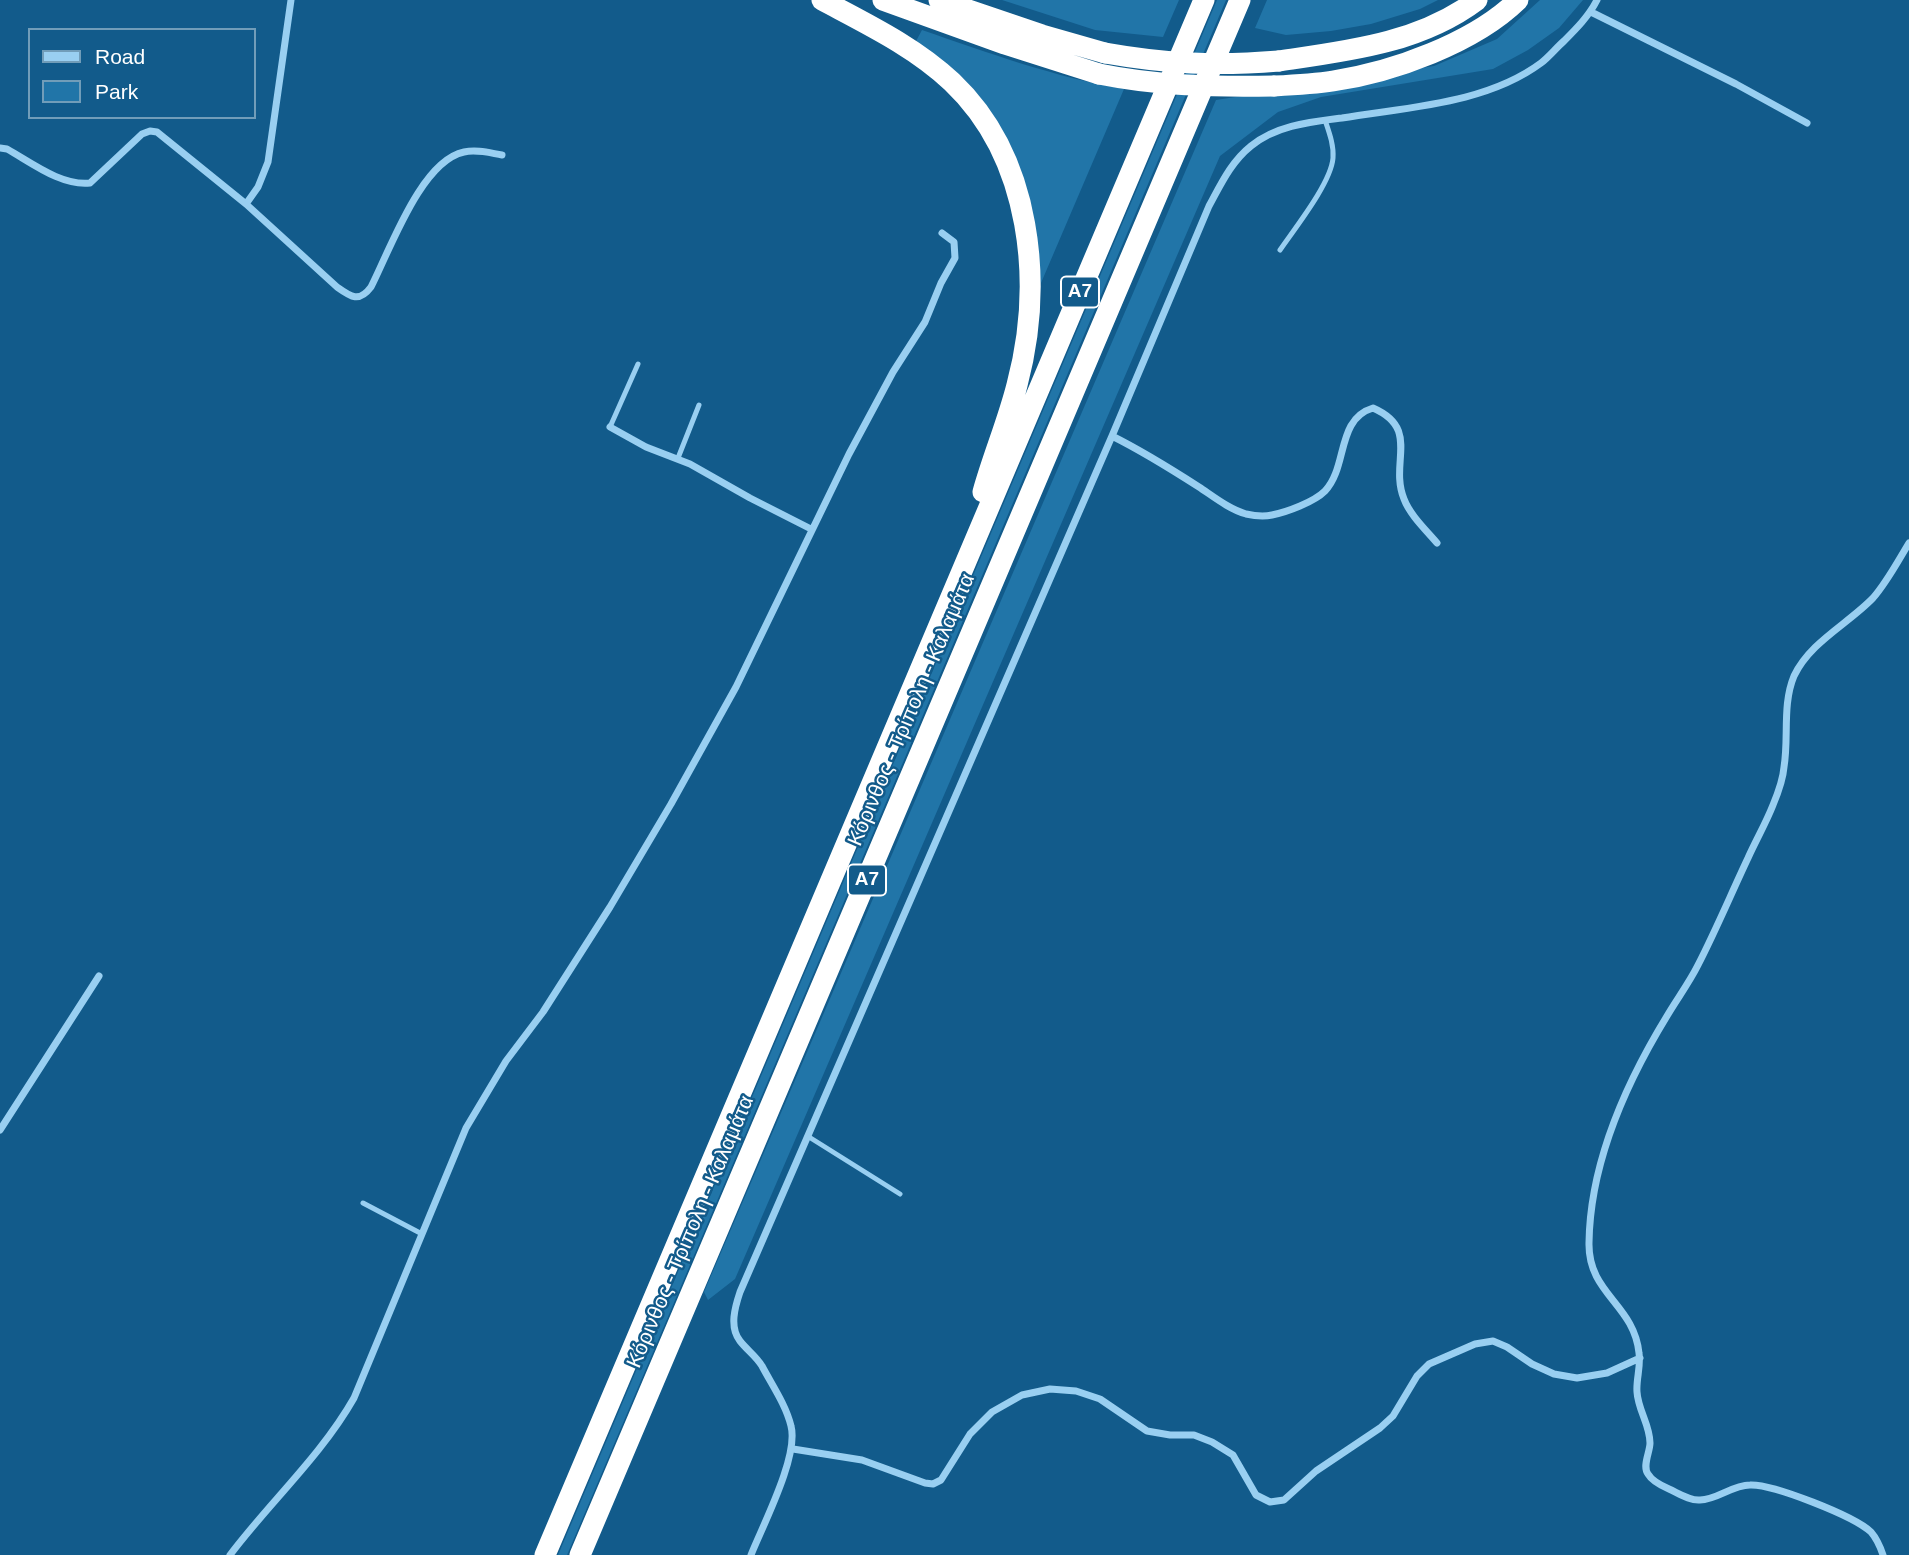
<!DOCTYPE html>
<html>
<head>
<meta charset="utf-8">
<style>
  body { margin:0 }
  #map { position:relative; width:1909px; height:1555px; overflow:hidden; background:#125b8b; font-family:Arial,sans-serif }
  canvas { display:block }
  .legend { position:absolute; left:28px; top:28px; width:228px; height:91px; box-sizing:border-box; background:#125b8b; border:2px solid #719db9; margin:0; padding:9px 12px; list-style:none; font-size:21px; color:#fff }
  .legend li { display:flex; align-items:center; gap:14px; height:35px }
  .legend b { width:35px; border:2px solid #719db9 }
</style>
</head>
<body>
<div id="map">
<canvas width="1909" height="1555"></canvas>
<ul class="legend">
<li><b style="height:9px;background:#99cff1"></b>Road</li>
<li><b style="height:19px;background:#2175a8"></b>Park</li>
</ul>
</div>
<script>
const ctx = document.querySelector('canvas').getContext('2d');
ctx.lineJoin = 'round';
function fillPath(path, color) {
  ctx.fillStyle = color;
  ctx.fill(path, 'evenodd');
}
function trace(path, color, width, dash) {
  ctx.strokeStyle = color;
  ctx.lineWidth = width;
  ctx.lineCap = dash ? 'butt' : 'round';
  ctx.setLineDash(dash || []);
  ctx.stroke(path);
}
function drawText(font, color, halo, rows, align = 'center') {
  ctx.font = font + ' Arial,sans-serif';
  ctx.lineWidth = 5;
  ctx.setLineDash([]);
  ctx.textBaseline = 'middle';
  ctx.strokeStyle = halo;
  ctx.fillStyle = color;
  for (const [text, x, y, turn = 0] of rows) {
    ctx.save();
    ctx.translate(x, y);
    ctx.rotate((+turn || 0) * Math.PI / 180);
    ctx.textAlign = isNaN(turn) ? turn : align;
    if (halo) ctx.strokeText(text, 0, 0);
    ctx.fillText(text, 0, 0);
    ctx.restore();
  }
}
fillPath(new Path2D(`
  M1002,0h177l-16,37 -68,-7z
  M1217,0h9l-659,1555h-9z
  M1267,0h171l-18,9 -49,15 -40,7 -45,4 -31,-7z
  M1540,0h43l-24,28 -31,22 -35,19 -172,28 -43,15 -58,44 -485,1123 -27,21 -4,-8 512,-1192 218,-34 63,-27z
  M922,30c67,23 132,47 202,59l-92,215 -12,-119 -105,-142z`), '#2175a8');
trace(new Path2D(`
  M1280,250c15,-22 51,-67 53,-92 1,-13 -4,-26 -8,-38
  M610,427l28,-63
  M678,458l21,-53
  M809,1137l91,57
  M363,1203l59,31`), '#99cff1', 5);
trace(new Path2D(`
  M1591,12l145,72 71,39
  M0,148l7,1c25,14 54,37 83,34l52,-49 8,-3 7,1 89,72 91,83c14,10 22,16 34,0 19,-37 50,-126 93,-135 13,-3 26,1 38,3
  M246,204l12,-17 10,-25 23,-162
  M610,427l36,20 44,17 60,34 61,31
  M1112,436c30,15 59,33 87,51 15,10 30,22 47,27 9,2 17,3 26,1 15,-3 42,-13 53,-24 23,-24 11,-72 48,-83 48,21 16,54 31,91 6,16 22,31 33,44
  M0,1130l99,-154
  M793,1449l69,11 63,23 8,1 8,-4 29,-46 22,-22 30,-17 28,-6 26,2 24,8 47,32 23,4h24l18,7 21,13 23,40 14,7 14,-2 32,-29 64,-43 13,-12 24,-40 12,-12 46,-20 18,-3 14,6 25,17 22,10 23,4 30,-5 33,-15
  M230,1555c40,-53 91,-99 124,-157l112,-270 40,-67 37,-49 67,-105 61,-103 65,-117 113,-233 44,-82 32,-50 16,-39 14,-25 -1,-16 -12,-9
  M751,1555c12,-30 48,-99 40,-129 -5,-21 -19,-41 -29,-60 -6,-10 -15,-16 -22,-25 -11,-14 -5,-34 0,-49l372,-856 97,-230c12,-22 22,-44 42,-60 26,-21 60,-24 91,-28 65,-11 144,-14 199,-55 8,-6 15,-15 23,-22 12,-12 25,-25 33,-41
  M1883,1555c-3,-9 -6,-16 -12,-23 -17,-16 -98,-48 -121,-47 -18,0 -33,15 -50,15 -10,1 -22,-7 -31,-11 -7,-3 -17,-8 -21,-15 -6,-8 2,-22 2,-31 0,-18 -12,-33 -13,-51 -1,-13 4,-25 2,-39 -5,-49 -51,-59 -50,-110 1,-79 37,-160 78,-227 10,-17 22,-33 31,-51 18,-35 33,-71 50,-107 8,-18 18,-35 25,-53 5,-12 10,-25 11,-38 5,-30 -2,-62 10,-91 16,-34 54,-52 79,-78 14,-16 25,-37 36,-55`), '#99cff1', 7);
trace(new Path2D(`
  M822,0c45,24 93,47 130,82 80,76 92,201 65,303 -9,36 -24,71 -34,107
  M883,0l122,44 94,30
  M939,0l103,35 63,18
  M1279,61c69,-10 141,-18 198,-61
  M1274,86c20,-1 40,-2 59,-5 60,-9 141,-38 185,-81
  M545,1555l659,-1555
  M580,1555l660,-1555`), '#fff', 21);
trace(new Path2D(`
  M1105,53c62,11 111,13 174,8
  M1099,74c59,12 115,13 175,12`), '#fff', 21);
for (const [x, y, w] of [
  [1080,292,38],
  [867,880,38]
]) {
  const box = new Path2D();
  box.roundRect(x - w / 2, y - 15.5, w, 31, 5);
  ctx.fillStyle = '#125b8b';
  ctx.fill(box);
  trace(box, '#fff', 2);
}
drawText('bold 19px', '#fff', null, [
  ["Α7",1080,292],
  ["Α7",867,880]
]);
drawText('21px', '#fff', '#125b8b', [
  ["Κόρινθος - Τρίπολη - Καλαμάτα",912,710,-67],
  ["Κόρινθος - Τρίπολη - Καλαμάτα",691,1232,-67]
]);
</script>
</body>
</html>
